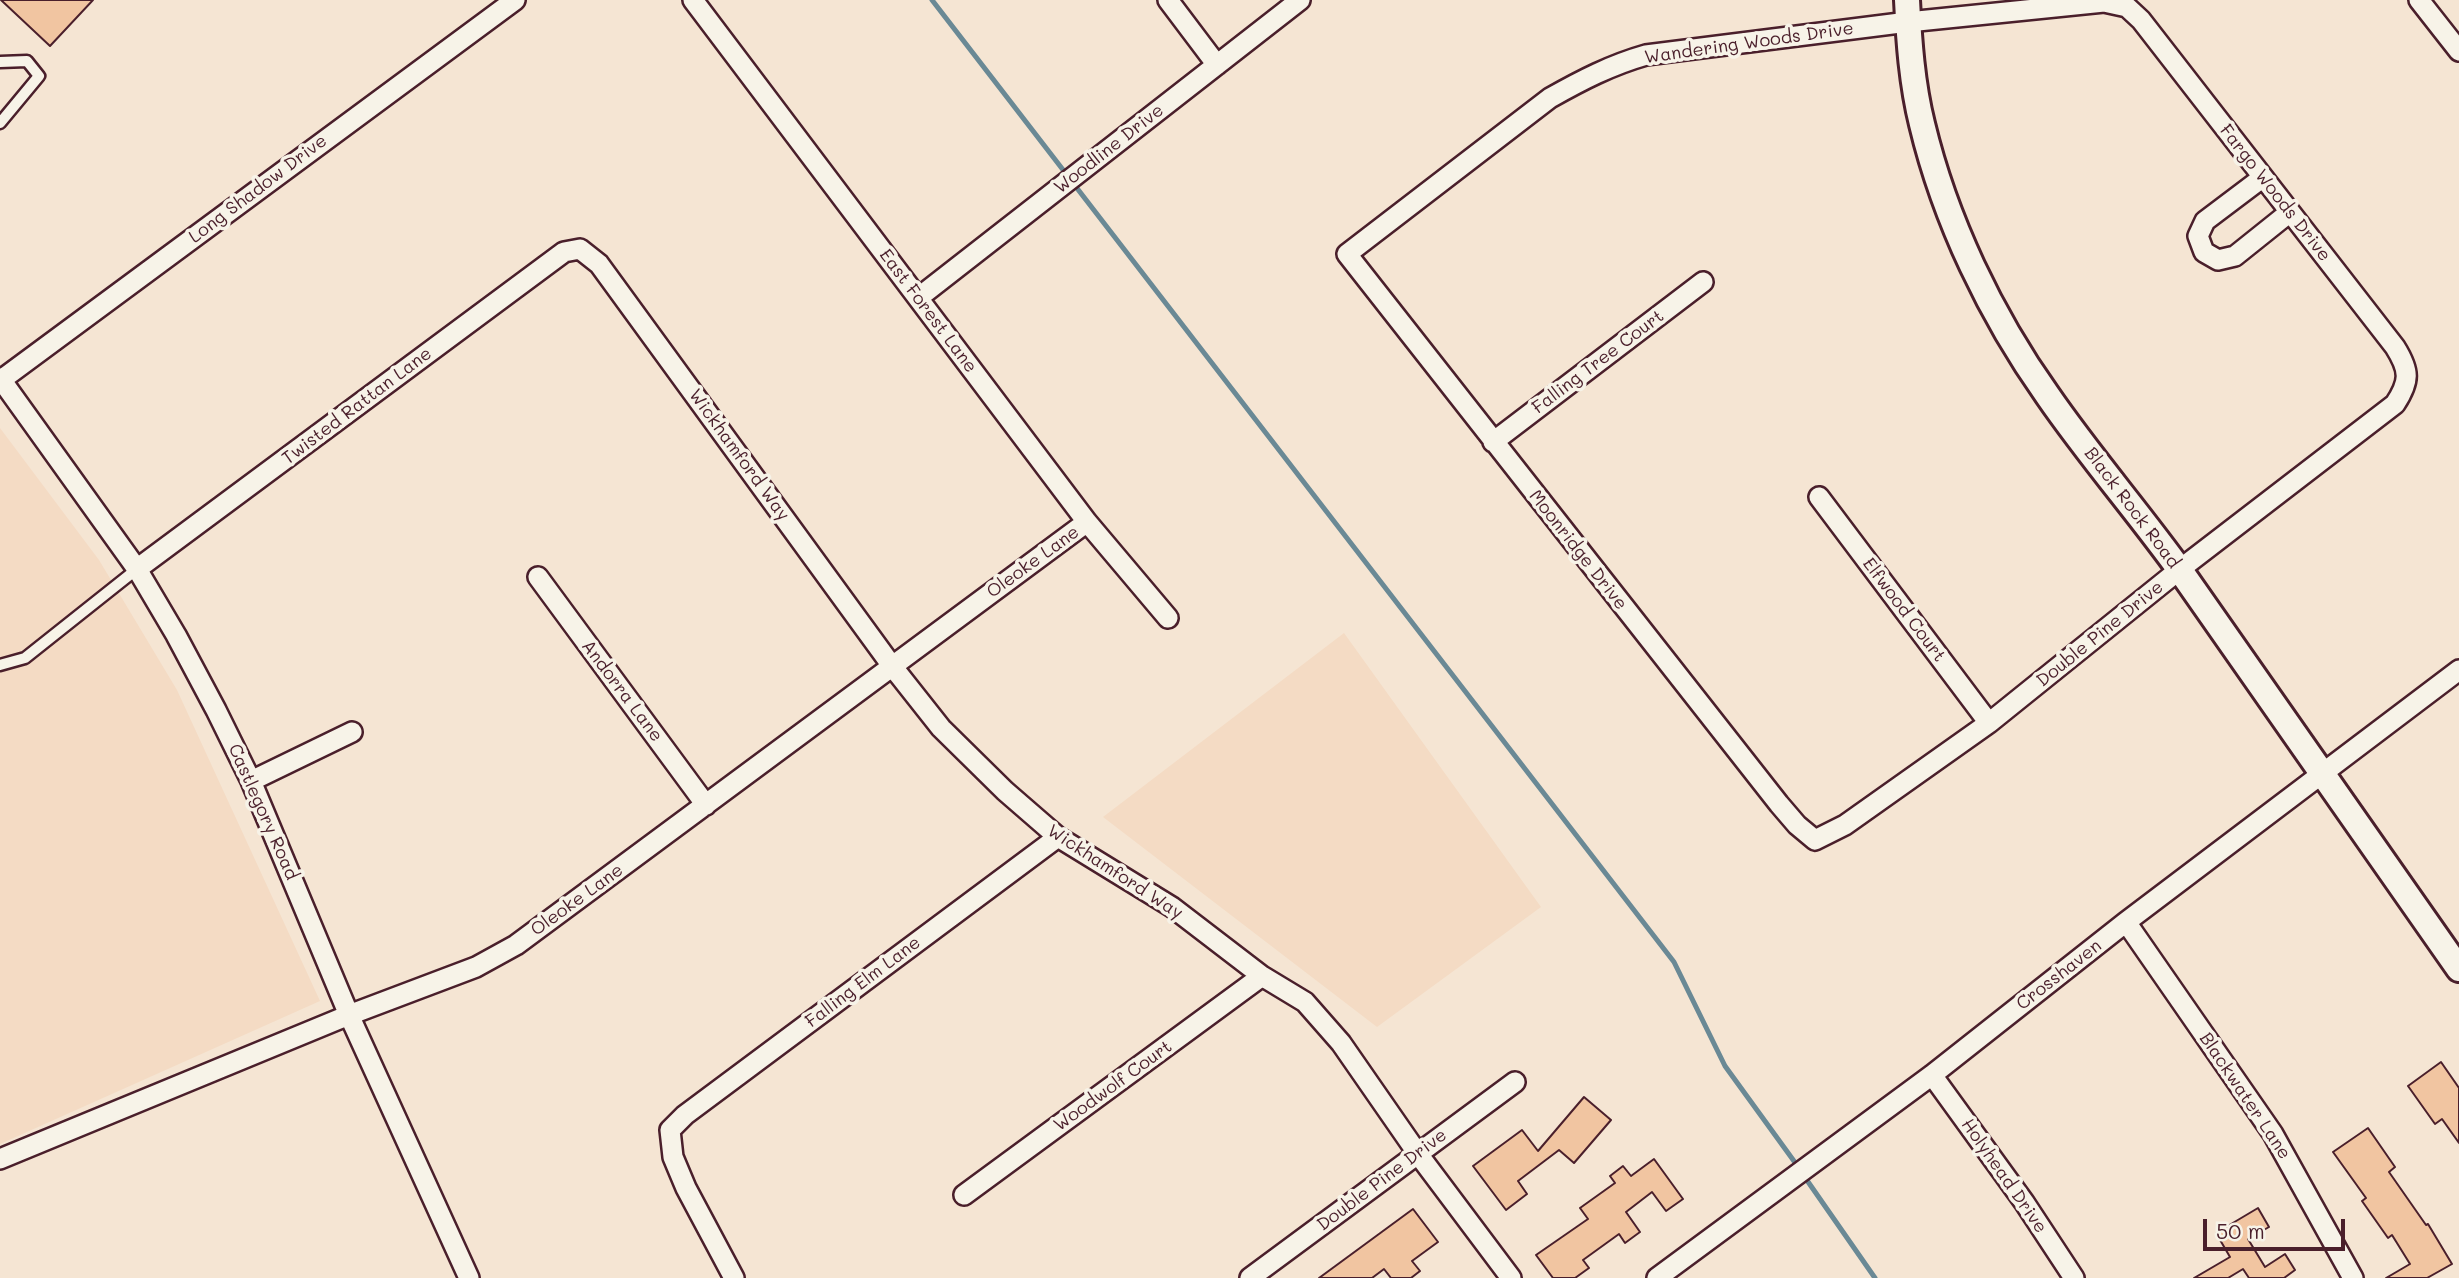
<!DOCTYPE html>
<html>
<head>
<meta charset="utf-8">
<style>
  body { margin:0 }
  #map { position:relative; width:2459px; height:1278px; overflow:hidden; background:#f5e5d3; font-family:Mali,sans-serif }
  canvas { display:block }
  .scale { position:absolute; left:2203px; top:1219px; width:142px; height:32px; box-sizing:border-box; border:4px solid #4a1f2b; border-top:0; padding-left:9px; font-size:21px; line-height:24px; white-space:nowrap; color:#4a1f2b; -webkit-text-stroke:5px #f7f3e8; paint-order:stroke }
</style>
</head>
<body>
<div id="map">
<canvas width="2459" height="1278"></canvas>
<div class="scale">50 m</div>
</div>
<script>
const ctx = document.querySelector('canvas').getContext('2d');
ctx.lineJoin = 'round';
function fillPath(path, color) {
  ctx.fillStyle = color;
  ctx.fill(path, 'evenodd');
}
function trace(path, color, width, dash) {
  ctx.strokeStyle = color;
  ctx.lineWidth = width;
  ctx.lineCap = dash ? 'butt' : 'round';
  ctx.setLineDash(dash || []);
  ctx.stroke(path);
}
function drawText(font, color, halo, rows, align = 'center') {
  ctx.font = font + ' Mali,sans-serif';
  ctx.lineWidth = 7;
  ctx.setLineDash([]);
  ctx.textBaseline = 'middle';
  ctx.strokeStyle = halo;
  ctx.fillStyle = color;
  for (const [text, x, y, turn = 0] of rows) {
    ctx.save();
    ctx.translate(x, y);
    ctx.rotate((+turn || 0) * Math.PI / 180);
    ctx.textAlign = isNaN(turn) ? turn : align;
    if (halo) ctx.strokeText(text, 0, 0);
    ctx.fillText(text, 0, 0);
    ctx.restore();
  }
}
fillPath(new Path2D(`
  M0,428l99,132 78,130 143,311 -320,143z
  M1344,633l197,274 -164,120 -274,-210z`), '#f4dbc4');
trace(new Path2D(`
  M932,0l135,175
  M1073,183l601,779 51,104 74,102
  M1804,1176l71,102`), '#6a8995', 5);
const building = new Path2D(`
  M1,0h92l-43,46z
  M2441,1062l18,26v55l-17,-24 -7,5 -27,-38z
  M1584,1097l27,23 -37,43 -15,-13 -41,31 9,13 -21,16 -33,-44 49,-36 16,21z
  M2368,1128l27,39 -6,5 37,53 2,-1 24,40 -25,14h-41l24,-14 -18,-29 -4,3 -26,-37 4,-3 -33,-46z
  M1654,1159l29,40 -17,12 -14,-19 -26,20 14,20 -15,11 -6,-9 -36,26 6,8 -14,10h-22l-17,-23 52,-36 -8,-11 35,-25 -5,-7 13,-10 8,10z
  M2258,1208l11,19 -21,12 17,28 20,-13 10,16 -11,8h-35l-6,-9 -15,9h-34l36,-21 -14,-24z
  M1413,1209l25,33 -26,19 8,10 -9,7h-20l-7,-9 -12,9h-53z`);
fillPath(building, '#f1c5a1');
trace(building, '#4a1f2b', 2);
const service = new Path2D(`
  M0,62l27,-1 12,15 -39,47
  M0,665l25,-7 112,-89`);
const minor = new Path2D(`
  M693,0l394,522 81,96
  M1168,0l49,65
  M2419,0l40,51
  M2104,2l23,5 14,13 254,327c15,24 15,34 0,57l-216,166 -190,153 -144,102 -30,15 -18,-15 -18,-21 -432,-550 203,-156c32,-18 61,-33 96,-43l262,-33z
  M2262,178l-57,43 -7,15 6,16 14,8 17,-4 55,-44
  M918,298l382,-298
  M0,378l137,191 39,66 40,75 35,71 98,234 120,263
  M1,380l514,-380
  M1493,442l210,-160
  M1819,497l170,226
  M137,569l427,-317 16,-3 19,15 293,402 49,62 64,63 53,46 114,70 90,69 43,26 36,41 77,111 93,124
  M538,577l168,228
  M251,781l101,-49
  M2126,922l147,212 80,144
  M1932,1075l92,127 50,76
  M0,1159l349,-144 127,-48 40,-22 571,-423
  M964,1195l298,-219
  M734,1278l-48,-90 -13,-31 -3,-27 15,-15 373,-278
  M1250,1278l265,-196
  M1657,1278l275,-203 194,-153 333,-252`);
const tertiary = new Path2D(`
  M1907,0c2,41 5,84 15,124 23,96 69,192 126,272 42,61 91,117 134,177 93,132 185,264 277,396`);
trace(service, '#4a1f2b', 15);
trace(minor, '#4a1f2b', 24);
trace(tertiary, '#4a1f2b', 30);
trace(service, '#f7f3e8', 10);
trace(minor, '#f7f3e8', 19);
trace(tertiary, '#f7f3e8', 24);
drawText('18px', '#4a1f2b', '#f7f3e8', [
  ["Wandering Woods Drive",1749,43,-8],
  ["Woodline Drive",1109,149,-38],
  ["Long Shadow Drive",258,189,-37],
  ["Fargo Woods Drive",2275,193,52],
  ["East Forest Lane",928,311,53],
  ["Falling Tree Court",1598,362,-37],
  ["Twisted Rattan Lane",357,406,-37],
  ["Wickhamford Way",739,455,54],
  ["Black Rock Road",2132,508,53],
  ["Moonridge Drive",1578,550,52],
  ["Oleoke Lane",1033,562,-36],
  ["Elfwood Court",1904,610,53],
  ["Double Pine Drive",2100,634,-39],
  ["Andorra Lane",622,691,53],
  ["Castlegory Road",263,812,66],
  ["Wickhamford Way",1115,872,33],
  ["Oleoke Lane",577,900,-36],
  ["Crosshaven",2059,975,-38],
  ["Falling Elm Lane",863,982,-37],
  ["Woodwolf Court",1113,1086,-36],
  ["Blackwater Lane",2245,1096,56],
  ["Holyhead Drive",2004,1176,55],
  ["Double Pine Drive",1382,1180,-37]
]);
</script>
</body>
</html>
